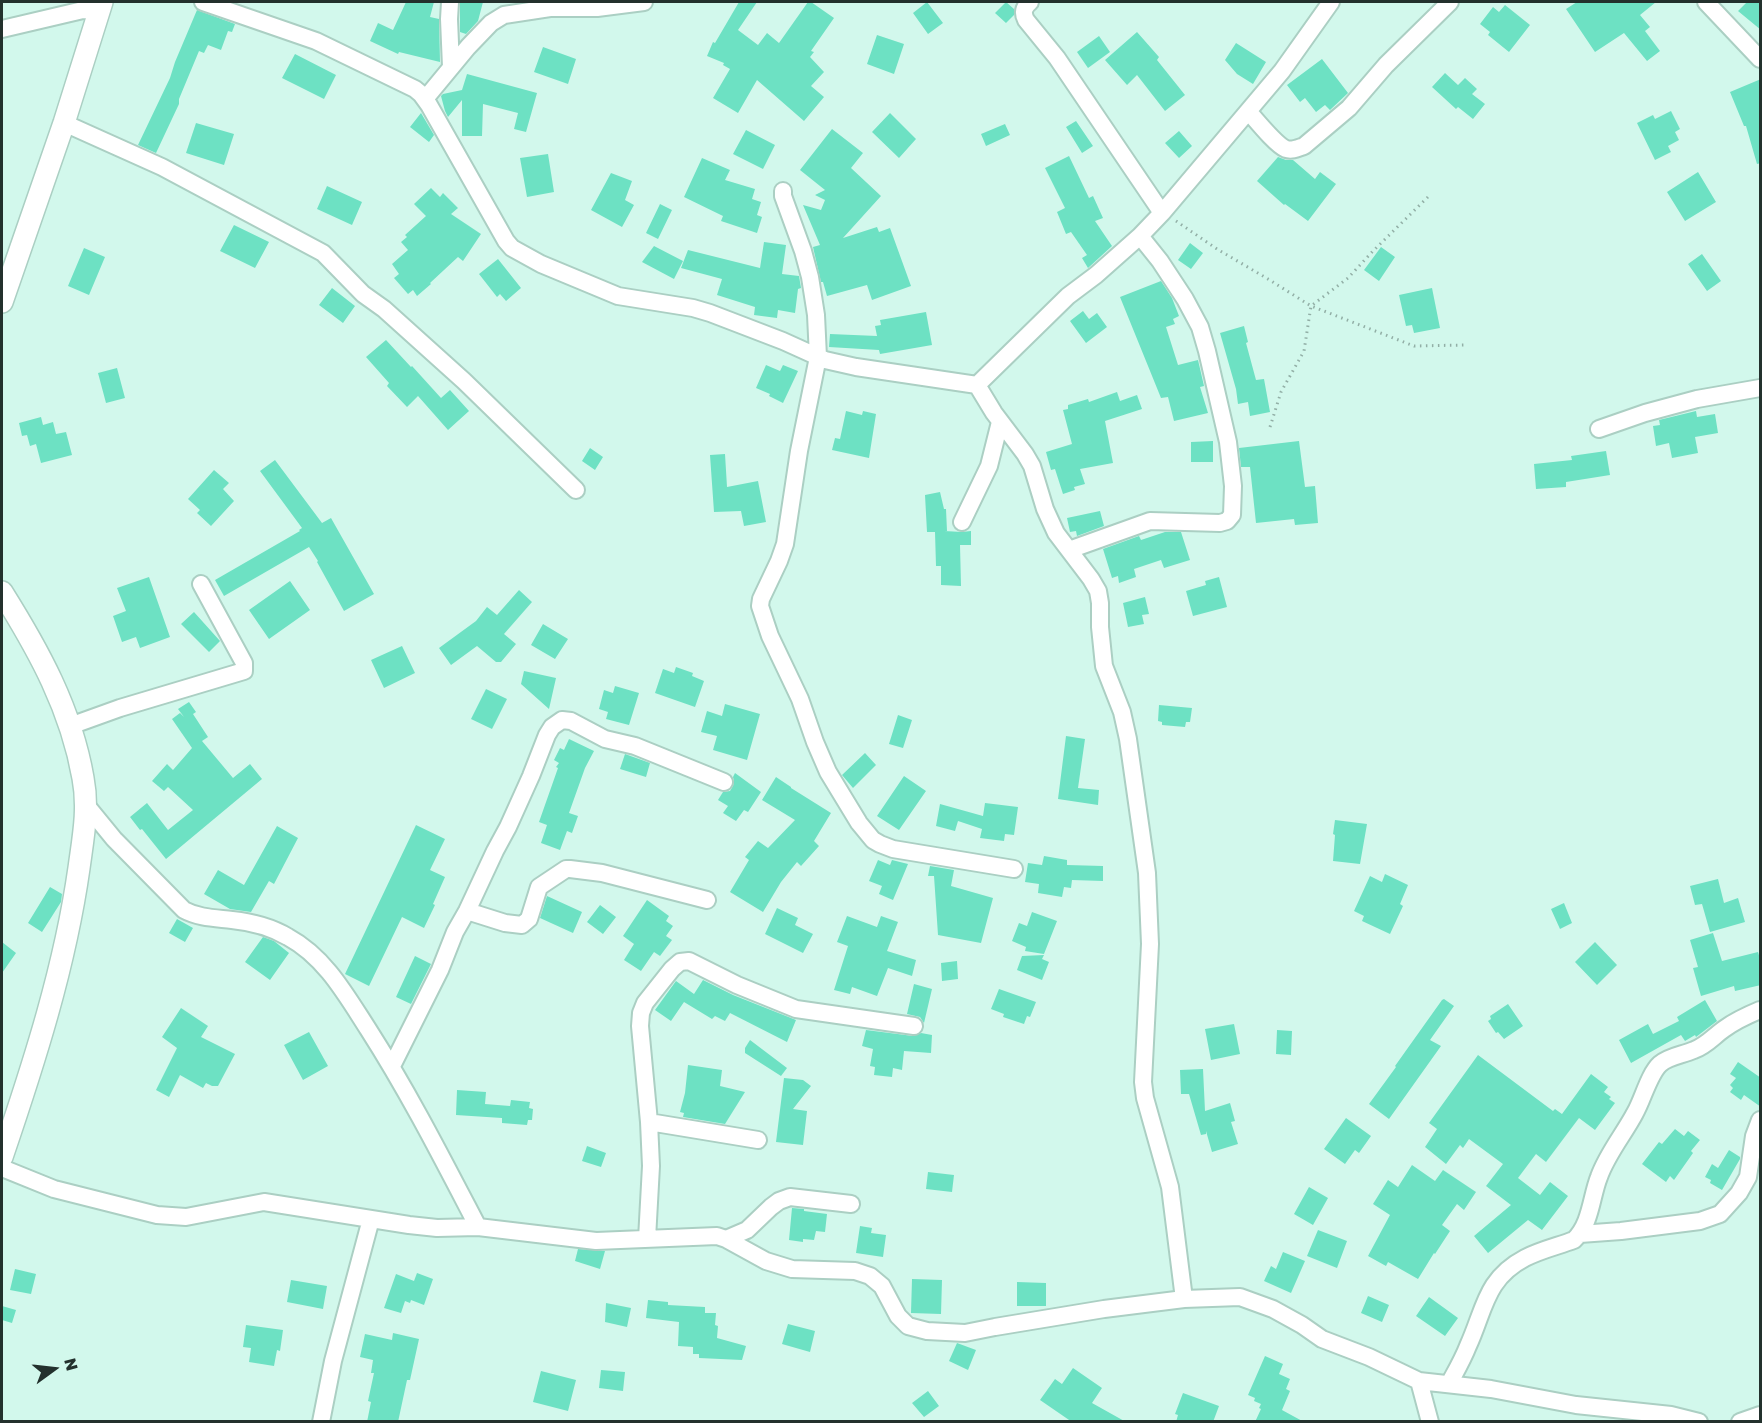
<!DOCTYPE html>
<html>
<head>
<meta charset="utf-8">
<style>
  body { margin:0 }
  #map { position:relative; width:1762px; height:1423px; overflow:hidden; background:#d2f8ec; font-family:"Golos Text",sans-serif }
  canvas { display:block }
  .frame { position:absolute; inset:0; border:3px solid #23312d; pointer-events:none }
  .north { position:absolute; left:24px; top:1339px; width:60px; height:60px; -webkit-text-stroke:4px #d2f8ec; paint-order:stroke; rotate:75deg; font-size:16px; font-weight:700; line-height:24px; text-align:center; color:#23312d }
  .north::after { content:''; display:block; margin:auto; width:21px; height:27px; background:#23312d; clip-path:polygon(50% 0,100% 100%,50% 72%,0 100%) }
</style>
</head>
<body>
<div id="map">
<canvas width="1762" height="1423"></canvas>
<div class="frame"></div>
<div class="north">N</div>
</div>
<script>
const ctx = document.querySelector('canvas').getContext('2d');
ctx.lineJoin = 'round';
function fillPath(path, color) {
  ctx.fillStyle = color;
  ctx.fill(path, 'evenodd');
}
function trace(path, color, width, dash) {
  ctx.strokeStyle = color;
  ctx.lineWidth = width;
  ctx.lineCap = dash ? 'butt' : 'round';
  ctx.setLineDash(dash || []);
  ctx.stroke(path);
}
fillPath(new Path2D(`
  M406,2h28l-4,15 9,2 1,43 -41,-10 -1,2 -28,-13 8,-18 15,7z
  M460,2h23l-5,19 -12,13 -6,-2z
  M739,2h18l-19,28 20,15 9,-12 12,10 29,-41h3l23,16 -23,33 3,1 -4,5 14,15 -13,14 13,11 -20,24 -47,-41 -19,33 -25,-15 17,-29 -7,-4 1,-2 -17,-7 6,-14 2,1z
  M927,2l16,21 -15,11 -15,-21z
  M1006,2l8,7v6l-8,8 -11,-10z
  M1577,2h79l-16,13 10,12 -5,4 15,20 -13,10 -23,-28 -29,19 -29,-43z
  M1747,2h14v28l-23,-19z
  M1505,5l25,20 -21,27 -21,-17 2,-3 -10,-8 13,-17 6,5z
  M197,10l38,14 -3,8 -4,-1 -7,19 -13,-5 -4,8 -5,-2 -20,48v5l-23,49 -18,-8 32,-67 5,-16z
  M1137,32l22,25 -2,3 28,35 -20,16 -28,-36 -10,10 -22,-25z
  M877,35l27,9 -10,30 -27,-10z
  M1099,36l11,16 -22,16 -11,-16z
  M1236,43l30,19 -13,22 -16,-10 -12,-14z
  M543,47l33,12 -8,25 -34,-12z
  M295,54l41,21 -12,24 -42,-21z
  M1322,59l26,34 -18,17 -5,-5 -9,7 -11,-14 -5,4 -13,-17z
  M1445,73l13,12 7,-7 12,11 -5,5 13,10 -12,15 -15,-12 -2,2 -24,-22z
  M467,74l70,19 -11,39 -12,-3 4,-16 -35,-9 -1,32h-20v-36l-14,17 -3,-6 -4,-15 2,-2 19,-4z
  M1761,79v84l-4,1 -11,-38h-2l-14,-34z
  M1671,111l9,18 -5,3 4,8 -11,6 3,6 -16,8 -18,-37 16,-8 2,4z
  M421,113l13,22 -5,7 -19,-15z
  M890,113l26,26 -17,19 -27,-26z
  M1076,121l17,25 -11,7 -16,-26z
  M196,123l38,11 -10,31 -38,-12z
  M1005,124l5,11 -24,11 -5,-12z
  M832,129l31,24 -12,15 30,28 -38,42 34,-11 2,5 11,-4 21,58 -39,14 -5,-15 -40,11 -4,-14h-2l-8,-35 7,-2 -17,-40 18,5 4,-10 -10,-5 10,-5 -25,-20z
  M746,130l29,15 -12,24 -30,-15z
  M1179,131l13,15 -13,12 -14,-15z
  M548,154l6,38 -27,5 -7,-39z
  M1069,156l20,42 4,-2 10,22 -8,3 17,25 -24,22 -6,-10 5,-3 -16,-23 -5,2 -9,-22 8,-4 -20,-40z
  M1278,157l8,3h7l22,19 5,-7 16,12 -28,37 -23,-17 -1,1 -27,-24z
  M702,158l28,12 -5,10 30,9 -3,10 9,3 -4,13 5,2 -5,16 -36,-12 2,-5 -39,-19z
  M1698,172l18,30 -31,19 -18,-29z
  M611,173l21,8 -7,19 9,5 -12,22 -31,-17z
  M327,186l35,16 -10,23 -35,-16z
  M431,188l9,9 3,-4 15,15 -7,6 30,20 -18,27 -5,-4 -28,26 1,1 -14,12 -4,-6 -5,4 -14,-16 5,-4 -7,-10 16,-14 -7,-8 6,-5 -2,-2 21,-19 -12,-12z
  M660,204l12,6 -14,29 -12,-6z
  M234,225l35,17 -14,26 -35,-17z
  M764,242l22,3 -4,29 17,2 2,12 -3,1 -3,24 -17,-3 -1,8 -23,-3 1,-8 -38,-12 5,-16 -41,-11 7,-18 72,18z
  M1190,243l13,10 -12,16 -13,-9z
  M654,246l29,15 -9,18 -32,-17z
  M1381,247l14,10 -16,24 -15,-11z
  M84,248l21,9 -16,38 -21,-9z
  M1702,254l19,27 -14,10 -19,-27z
  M498,259l23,29 -15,13 -6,-7 -3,3 -18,-23z
  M1161,281l11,17 7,18 -6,3 2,5 -9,3 12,38 20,-5 6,26 -4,1 8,26 -34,8 -6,-24 -7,1 -41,-101z
  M332,288l23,18 -12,17 -24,-18z
  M1432,288l8,40 -26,5 -2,-8 -6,1 -7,-31z
  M1083,311l6,8 8,-6 10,14 -21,16 -16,-22z
  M926,312l6,33 -52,9 -1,-4 -50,-3 1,-13 47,2 -2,-10 6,-1 -1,-5z
  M1244,326l4,16 -2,1 10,37 8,-1 6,33 -20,4 -2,-14 -10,2 -2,-15 -16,-56z
  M386,340l25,27 1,-1 29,32 9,-8 19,21 -21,19 -30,-34 -11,11 -20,-21 2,-3 -23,-26z
  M766,365l14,6 3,-6 15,6 -15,32 -14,-7 1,-2 -14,-6z
  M117,368l8,30 -19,5 -8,-30z
  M1117,392l3,9 17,-6 5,14 -37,12 8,42 -33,6 5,15 -11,3 1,3 -12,4 -8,-25 -4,1 -5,-18 26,-8 -9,-34 5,-1v-4l20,-6 1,3z
  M846,411l16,4 1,-4 13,3 -7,44 -37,-8 3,-12 5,1z
  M1696,411l1,6 18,-3 3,19 -23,4 3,16 -26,5 -3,-15 -13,3 -3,-20 7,-1 -1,-5z
  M41,417l2,8 10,-3 3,12 10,-2 6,23 -31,8 -5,-19 -6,2 -3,-11 -5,1 -3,-13z
  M1213,441v21h-22v-20z
  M1299,441l6,46 10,-1 3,37 -23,2 -1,-6 -38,4 -6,-56h-9l-2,-19z
  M590,448l13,9 -8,13 -13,-9z
  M1606,451l4,24 -44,7v5l-30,2 -2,-25 38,-4 -1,-4z
  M725,454l2,33 31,-6 8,41 -22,4 -3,-15 -27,1 -4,-57z
  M275,460l47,63 9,-5 43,76 -30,17 -27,-49 1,-1 -9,-14 -85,49 -9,-16 85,-49 -1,-1 3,-2 -42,-57z
  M214,470l15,13 -6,6 11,12 -23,25 -14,-13 3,-3 -12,-11z
  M940,492l4,17h2l1,22h-3l18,1 9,-1v14h-11l1,41 -20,-1v-19h-5l-1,-34h-8l-2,-37z
  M1100,511l4,15 -27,10 -1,-5 -6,1 -3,-14z
  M1165,532h16l9,28 -26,8 -3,-8 -27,9 2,8 -17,6 -1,-7 -6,2 -9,-29 36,-13 2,4z
  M149,577l21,60 -30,11 -4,-11 -14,5 -9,-26 13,-5 -9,-23z
  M1219,577l8,30 -34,9 -7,-25 20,-6 -1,-4z
  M290,581l20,29 -41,29 -20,-29z
  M519,590l13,12 -28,32 12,10 -15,18h-5l-19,-16 -26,19 -12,-17 37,-27 11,-14 10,8z
  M1145,597l4,17 -7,1 2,9 -16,3 -5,-24z
  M194,612l26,29 -11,11 -28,-28z
  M543,624l25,15 -13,20 -24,-14z
  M402,646l13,27 -31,15 -13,-28z
  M676,667l17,6 -1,3 12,5 -9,26 -40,-14 8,-24 11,4z
  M524,671l32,7 -7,31 -28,-25z
  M615,686l24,7 -10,32 -23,-6 2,-7 -9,-3 5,-19 9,3z
  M486,689l21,10 -15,30 -21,-10z
  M189,702l7,10 -3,2 15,23 -6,4 31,37 17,-14 12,15 -96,80 -24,-30 -2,1 -10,-13 17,-14 21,27 25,-20 -25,-23 -4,4 -12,-10 15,-17 6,6 19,-22 -20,-29 8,-6 4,4 -6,-8z
  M725,704l35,10 -13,46 -34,-10 4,-14 -16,-4 6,-21 15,5z
  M1159,705l33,3 -2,14h-4l-1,5 -23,-2v-3l-4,-1z
  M898,715l14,5 -9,28 -14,-4z
  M1066,736l19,3 -7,49 21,2 -1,15 -40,-6z
  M569,739l25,12 -9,17 -16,45 9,3 -6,17 -5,-2 -7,19 -19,-7 6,-18 -8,-3 19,-54 -2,-1 3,-4 -5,-3 6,-12 4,2z
  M865,753l11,12 -23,23 -11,-13z
  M625,754l25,9 -4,14 -26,-8z
  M735,773l26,19 -13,20 -4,-2 -8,11 -13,-8 5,-7 -10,-6 5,-8 7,-1 3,-5 1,-5 -1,-4z
  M904,776l22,15 -27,39 -22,-14z
  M776,777l15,10v1l40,25 -17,28 5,5 -18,20 -4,-4 -16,20 -18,30 -33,-20 19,-32 -4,-3 13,-16 10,7 27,-28 -33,-20z
  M985,803l33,4 -4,28 -9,-1 -1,7 -24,-3 2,-9 -24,-8 -3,10 -19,-5 4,-22 43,12z
  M1335,820l32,4 -7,40 -27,-3 2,-26 -2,-1z
  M416,825l29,14 -15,31 15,7 -12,27 2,1 -11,23 -22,-11 -33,69 -24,-12z
  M277,826l21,12 -24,46 -5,-3 -18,31 -21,-3 -26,-15 14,-24 26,15z
  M1044,856l23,4v5l36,1v15l-31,-1 -1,8 -7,-1 -2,10 -24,-4 1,-9 -14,-2 3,-19 14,2z
  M878,860l12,5 2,-5 16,4 -15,36 -14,-6 3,-8 -13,-5z
  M930,866l24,4 -3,16 42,12 -12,45 -43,-8 -4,-59h-6z
  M1385,874l23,11 -8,19 3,2 -13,28 -28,-13 2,-5 -10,-5 16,-35 12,6z
  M1718,879l6,24 14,-5 7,24 -35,10 -8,-28 -7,1 -5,-19z
  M50,887l12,7 -1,8 -19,30 -14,-9z
  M547,896l35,16 -9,21 -33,-15z
  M647,900l22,16 -3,5 7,5 -7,10 6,4 -12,16 -6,-4 -13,19 -17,-11 10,-16 -11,-8z
  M1564,903l8,20 -12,6 -9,-20z
  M600,905l16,12 -13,17 -16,-12z
  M777,908l21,10 -3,7 18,9 -10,19 -38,-19z
  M1032,912l25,9 -13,33 -19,-3 1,-4 -14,-6 7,-18 8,3z
  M847,916l30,11 4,-11 17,6 -11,29 29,9 -4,16 -24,-8 -11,28 -25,-9 -2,7 -16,-4 14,-44 -11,-4z
  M177,919l16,9 -8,14 -16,-9z
  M1713,933l9,28 36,-9 3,10v23l-26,6 -1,-5 -33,10 -8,-28 5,-1 -8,-27z
  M263,937l11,4 15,12 -19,27 -25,-18z
  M2,942l14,11 -14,20z
  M1595,942l22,23 -20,20 -22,-23z
  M1044,955l-2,4 7,3 -7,18 -25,-10 5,-14z
  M415,956l16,8 -20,40 -15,-7z
  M957,961l1,18 -16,2 -1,-18z
  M703,980l30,15 63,25 -9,22 -57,-29 -5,8 -10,-5 -3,3 -28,-17 -13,19 -16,-11 21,-29 18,13z
  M914,984l18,5 -8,34 -4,-6 -13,-3z
  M999,989l37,13 -6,15 -3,-1 -3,8 -21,-7 1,-3 -13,-5z
  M1444,999l10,7 -24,34 11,6 -52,73 -20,-15 27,-37 -1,-1 47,-66z
  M1705,1000l12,21 -21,16 -1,-2 -10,6 -4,-6 -50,28 -12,-23 29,-16 5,10 26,-13 -2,-4z
  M1508,1004l15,22 -19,13 -6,-7 -2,1 -8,-12 3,-2 -1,-3z
  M181,1008l27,18 -7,11 34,17 -17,32h-6l-6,-3 -3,5 -23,-13 -11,22 -13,-7 21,-42 -15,-11z
  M1234,1024l6,30 -29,6 -6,-31z
  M866,1030l47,6 8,-3 11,2 -1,18 -27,-2 -2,19 -9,-2 -1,9 -18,-2 1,-8 -5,-1 3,-17 -11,-3z
  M1277,1030l15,1 -1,24 -15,-1z
  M309,1032l19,34 -25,14 -19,-35z
  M750,1040l37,28 -6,8 -36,-23v-5z
  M1478,1055l75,56 2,-2 7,5 29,-40 17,13 -4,5 7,5 -2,2 6,4 -20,27 -16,-12 -33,44 -10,-8 -18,24 22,17 10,-13 18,14 -26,34 -14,-10 -40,33 -14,-17 37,-31 -25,-19 17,-22 -34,-25 -6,9 -3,-3 -14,19 -21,-17 12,-18 -8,-6z
  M1738,1062l23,16v29l-17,-12 -3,5 -11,-8 3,-4 -3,-3 6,-7 -6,-4z
  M688,1065l34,5 -2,16 25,6 -20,32 -42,-7 1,-4 -4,-1 5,-19z
  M1203,1069l2,42 25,-8 5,18 -4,1 7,22 -26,8 -6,-21v3l-5,1 -12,-41h-8l-1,-24z
  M784,1078l19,2 8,6 -18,23 14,2 -4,34 -27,-3z
  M457,1090l29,2 -1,12 25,2 1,-6 19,2 -1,6 4,1 -1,11h-4l-1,5 -25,-2v-5l-46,-3z
  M1346,1118l25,18 -12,17 -4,-3 -10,14 -21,-15z
  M1675,1129l9,7 4,-5 12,9 -9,11 2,2 -19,27 -4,-4 -4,6 -24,-18 17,-22 3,2z
  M587,1146l19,7 -5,14 -19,-6z
  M1729,1150l11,7v2l-18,31 -12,-7 1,-3 -6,-3 7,-13 6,4z
  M1412,1165l23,16 8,-11 33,22 -12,18 -7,-6 -15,21 8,6 -15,23 -1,-1 -16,26 -30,-17 -2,4 -18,-10 22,-41 -17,-11 15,-24 10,7z
  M928,1172l26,3 -2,17 -26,-3z
  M1309,1187l19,11 -15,27 -19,-11z
  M792,1208l12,1v2l23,3 -2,18 -9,-1 -2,9 -11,-1v3l-14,-2z
  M860,1226l12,2 -1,5 15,2 -3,22 -27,-4z
  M1318,1230l29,11 -10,27 -30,-12z
  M578,1249l27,2 -5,18 -25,-8z
  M1283,1252l22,9 -14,32 -27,-12 7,-15 5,3z
  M15,1269l21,5 -5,20 -21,-4z
  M417,1273l16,6 -9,26 -13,-5 -1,3 -5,-2 -4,12 -17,-5 12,-34 18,7z
  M912,1279l30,1 -1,34 -30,-1z
  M291,1280l36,6 -4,23 -36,-7z
  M1017,1282l29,1v23h-29z
  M1368,1296l21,9 -7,17 -21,-9z
  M1429,1297l29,21 -13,18 -29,-20z
  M648,1300l20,2v3l37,2v6h11l-1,12 3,1 -1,12 29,8 -4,14 -43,-2v-4h-6v-7l-15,-1 1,-24 -33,-4z
  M606,1303l25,5 -4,19 -22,-5z
  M2,1306l14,4 -4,13 -10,-3z
  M788,1324l27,7 -5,21 -28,-8z
  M246,1325l37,5 -3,21 -3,-1 -3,16 -25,-4 2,-14 -8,-1z
  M393,1333l26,6 -9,41h-3l-9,42h-31l4,-20 -3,-1 6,-28h-3l2,-13 -13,-3 5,-23 27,6z
  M957,1343l19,7 -8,20 -19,-9z
  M1265,1356l18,8 -4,10 11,5 -4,10 4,2 -8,19 22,12h-49l6,-13 -2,-1 2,-4 -7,-3 1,-3 -7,-3z
  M1073,1368l29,20 -10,15 34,19h-54l-32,-22 15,-21 7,5z
  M601,1370l24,2 -2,19 -24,-3z
  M541,1371l35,9 -8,31 -35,-9z
  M928,1391l11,15 -15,11 -12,-14z
  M1183,1393l36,13 -6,16h-37l2,-7 -3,-1z`), '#6de1c3');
const minor = new Path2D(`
  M203,2l113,39 99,48 6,5 8,11 77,136 6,7 29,16 77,32 75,12 17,5 73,28 42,19 31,7 121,18 17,28 31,41 7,12 13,43 11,24 35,46 7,12 2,12v24l4,39 18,46 6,27 19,134 3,71 -7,138 2,16 25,89 14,112
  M450,2l-1,17 2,48
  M1030,2c-6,5 -8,10 -4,18l31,38 105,155
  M1706,2l54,57
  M2,29l81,-19 16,1
  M425,99l43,-52 23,-24 13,-8 46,-7h47l47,-6
  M1248,111c8,9 28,34 38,38 6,2 12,-1 18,-3l45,-38 37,-43 64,-63
  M64,123l98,44 161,86 40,41 21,15 80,72 112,109
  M783,191v5l20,55 7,26 6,38 2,42 -19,94 -14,93 -6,17 -18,38 -1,7 10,30 30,63 15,43 13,30 31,51 14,17 7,4 13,5 121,20
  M977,385l91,-89 28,-21 44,-39
  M1599,429l46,-16 52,-14 63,-11
  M962,522l27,-56 11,-44
  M1069,550l81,-29 70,2 7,-2 5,-6 1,-29 -5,-44 -21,-91 -7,-24 -15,-28 -25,-38 -20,-25 22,-23 120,-142 49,-69
  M70,726l50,-18 124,-37v-8l-43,-79
  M87,806l27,33 70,71c15,8 31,8 48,10 20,2 39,7 56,17 37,20 58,58 80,92 41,64 75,131 110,198
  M467,911l38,12 17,2 7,-6 10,-32 27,-18h4l32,4 105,27
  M392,1066l48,-96 15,-38 12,-21 28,-60 13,-24 23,-51 16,-41 5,-8 10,-7 9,1 34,18 30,7 89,36
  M649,1122l109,18
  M2,1168l52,21 103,26 29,2 78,-15 145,23 28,3 41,-1 118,14 121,-5 9,3 40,22 26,8 63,2 15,5 12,10 16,30 10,10 19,5 38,2 30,-6 109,-18 80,-10 56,-2 33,12 29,16 20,14 47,18 50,24 72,8 85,16 95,10 28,7
  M1580,1234l41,-3 79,-10 20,-7 19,-21 9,-16 6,-41 6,-16
  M647,1239l4,-73 -2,-44 -9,-96 1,-13 4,-10 27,-34 8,-7 9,-1 48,24 59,24 118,17
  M726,1239l21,-9 24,-23 8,-6 11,-4 61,7
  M1419,1381l11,41
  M1449,1384c7,-13 14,-25 19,-38 17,-37 17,-67 57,-88 15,-8 33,-12 49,-18 17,-16 17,-43 25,-63 8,-23 25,-43 36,-64 8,-14 14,-39 25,-49 9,-8 23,-9 34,-14 12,-4 20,-14 30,-21 11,-8 24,-14 36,-19
  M321,1422l12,-61 38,-142
  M1740,1422l20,-7`);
const tertiary = new Path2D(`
  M2,302l62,-179 38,-121
  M2,592c37,59 69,117 81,186 6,31 0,60 -4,90 -14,99 -45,195 -77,289`);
trace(minor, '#abcfc3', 20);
trace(tertiary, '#abcfc3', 24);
trace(new Path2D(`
  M1176,221l41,28 51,30 43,27 103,40 50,-1
  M1270,427l11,-35 23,-41 7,-45 37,-28 25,-27 58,-57`), '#92afa6', 3, [1.5, 4.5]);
trace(minor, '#fff', 16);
trace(tertiary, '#fff', 21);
</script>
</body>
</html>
